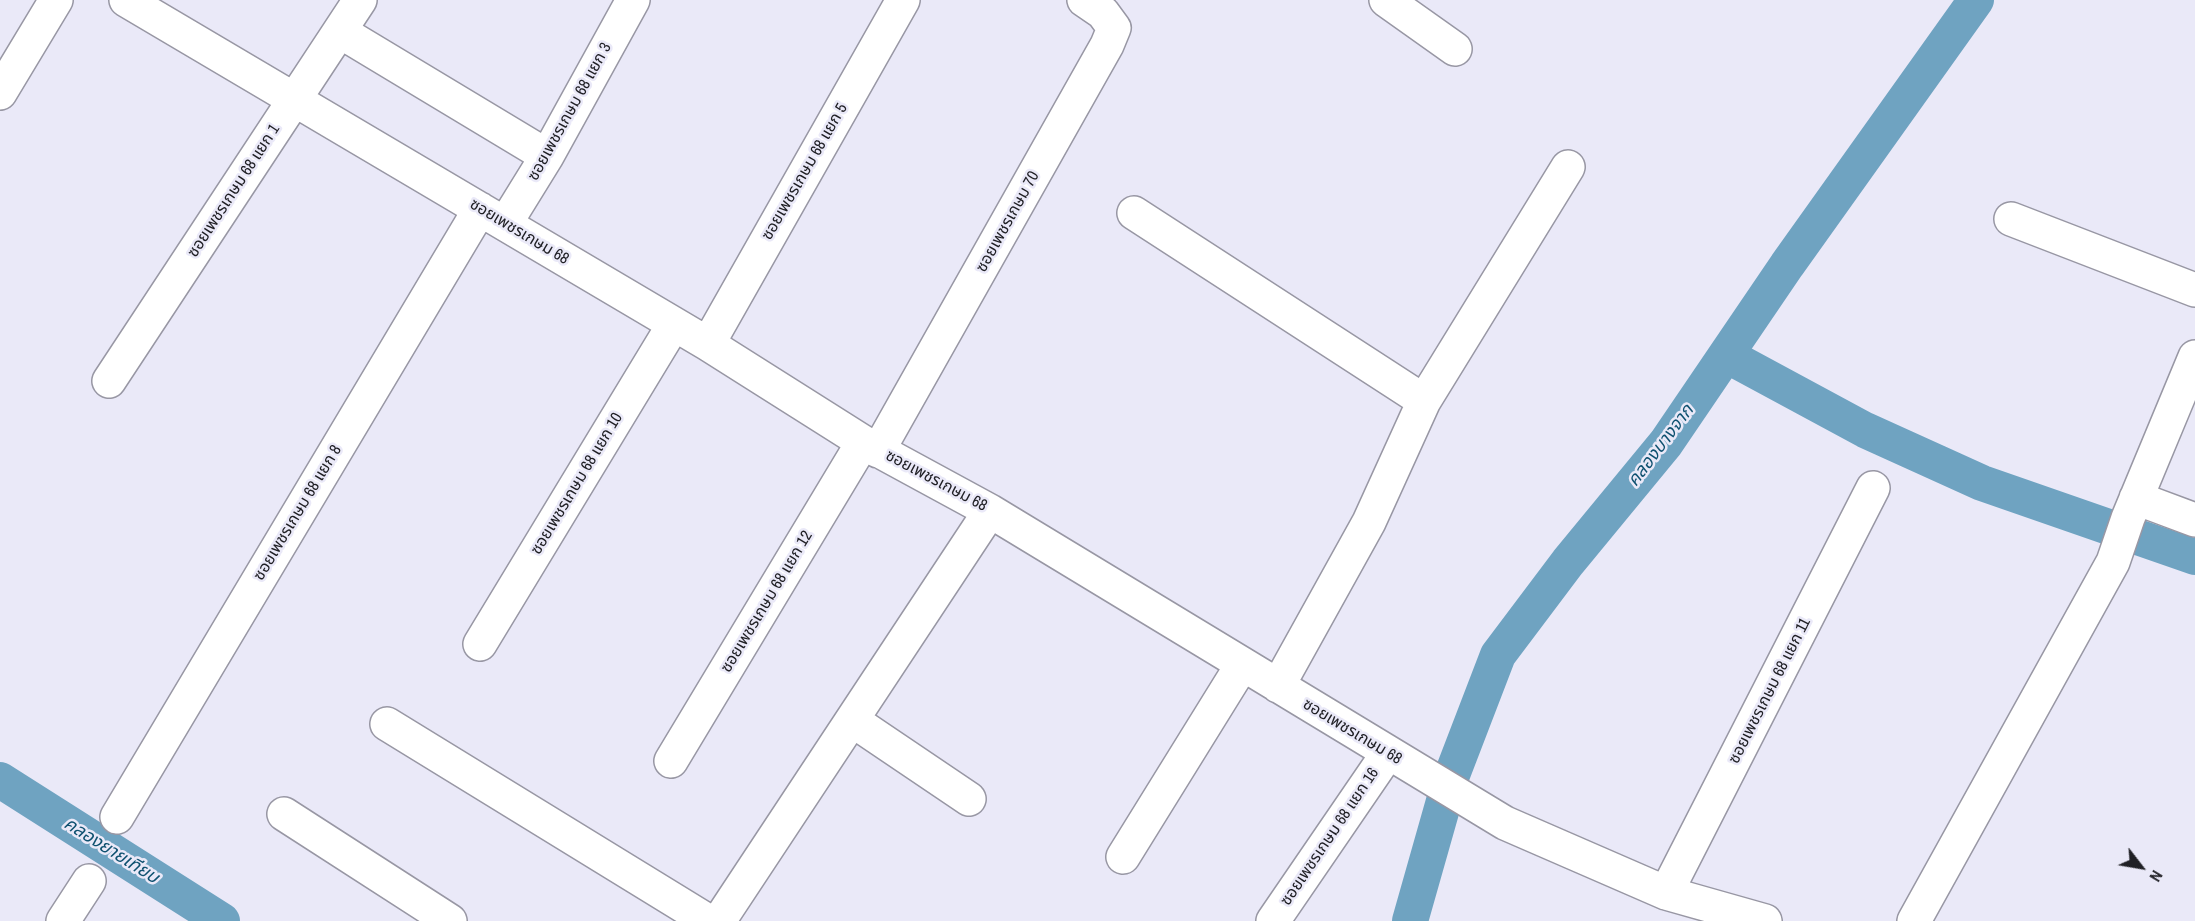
<!DOCTYPE html>
<html>
<head>
<meta charset="utf-8">
<style>
  body { margin:0 }
  #map { position:relative; width:2195px; height:921px; overflow:hidden; background:#eae9f8; font-family:"Archivo Narrow",sans-serif }
  canvas { display:block }
  .north { position:absolute; left:2111px; top:837px; width:60px; height:60px; -webkit-text-stroke:4px #eae9f8; paint-order:stroke; rotate:121deg; font-size:16px; font-weight:700; line-height:24px; text-align:center; color:#202025 }
  .north::after { content:''; display:block; margin:auto; width:21px; height:27px; background:#202025; clip-path:polygon(50% 0,100% 100%,50% 72%,0 100%) }
</style>
</head>
<body>
<div id="map">
<canvas width="2195" height="921"></canvas>
<div class="north">N</div>
</div>
<script>
const ctx = document.querySelector('canvas').getContext('2d');
ctx.lineJoin = 'round';
function trace(path, color, width, dash) {
  ctx.strokeStyle = color;
  ctx.lineWidth = width;
  ctx.lineCap = dash ? 'butt' : 'round';
  ctx.setLineDash(dash || []);
  ctx.stroke(path);
}
function drawText(font, color, halo, rows, align = 'center') {
  ctx.font = font + ' "Archivo Narrow","Noto Sans Thai",sans-serif';
  ctx.lineWidth = 5;
  ctx.setLineDash([]);
  ctx.textBaseline = 'middle';
  ctx.strokeStyle = halo;
  ctx.fillStyle = color;
  for (const [text, x, y, turn = 0] of rows) {
    ctx.save();
    ctx.translate(x, y);
    ctx.rotate((+turn || 0) * Math.PI / 180);
    ctx.textAlign = isNaN(turn) ? turn : align;
    if (halo) ctx.strokeText(text, 0, 0);
    ctx.fillText(text, 0, 0);
    ctx.restore();
  }
}
trace(new Path2D(`
  M1726,355l139,75 117,53 213,74
  M0,780l222,141
  M1410,921l40,-141 48,-125 70,-93 98,-119 121,-178 189,-265`), '#6fa3c1', 36);
const minor = new Path2D(`
  M126,0l582,344 155,98 127,69 515,312 161,70 99,28
  M1386,0l69,49
  M341,32l206,124
  M0,93l56,-93
  M1134,213l290,188 -55,121 -91,164
  M2011,219l184,71
  M505,224l42,-68 86,-156
  M708,344l195,-344
  M109,381l251,-381
  M1424,401l144,-234
  M878,451l229,-406 7,-17 -11,-15 -19,-13
  M2136,498l59,22
  M480,644l194,-320
  M852,720l117,79
  M387,724l321,197
  M671,761l192,-319
  M284,814l166,107
  M117,817l363,-608
  M1123,857l119,-192
  M1666,893l207,-405
  M63,921l26,-40
  M719,921l271,-410
  M1273,921l115,-168
  M1914,921l199,-359 15,-44 67,-161`);
trace(minor, '#9897a4', 36);
trace(minor, '#fff', 33);
drawText('16px', '#202025', '#eae9f8', [
  ["ซอยเพชรเกษม 68 แยก 3",570,112,-61],
  ["ซอยเพชรเกษม 68 แยก 5",805,172,-60],
  ["ซอยเพชรเกษม 68 แยก 1",234,191,-57],
  ["ซอยเพชรเกษม 70",1008,222,-61],
  ["ซอยเพชรเกษม 68",519,232,31],
  ["ซอยเพชรเกษม 68",936,481,28],
  ["ซอยเพชรเกษม 68 แยก 10",577,484,-59],
  ["ซอยเพชรเกษม 68 แยก 8",298,513,-59],
  ["ซอยเพชรเกษม 68 แยก 12",767,602,-59],
  ["ซอยเพชรเกษม 68 แยก 11",1770,691,-63],
  ["ซอยเพชรเกษม 68",1352,732,31],
  ["ซอยเพชรเกษม 68 แยก 16",1330,837,-56]
]);
drawText('italic 18px', '#0f5170', '#eae9f8', [
  ["คลองบางจาก",1661,446,-53],
  ["คลองยายเทียบ",111,851,32]
]);
</script>
</body>
</html>
